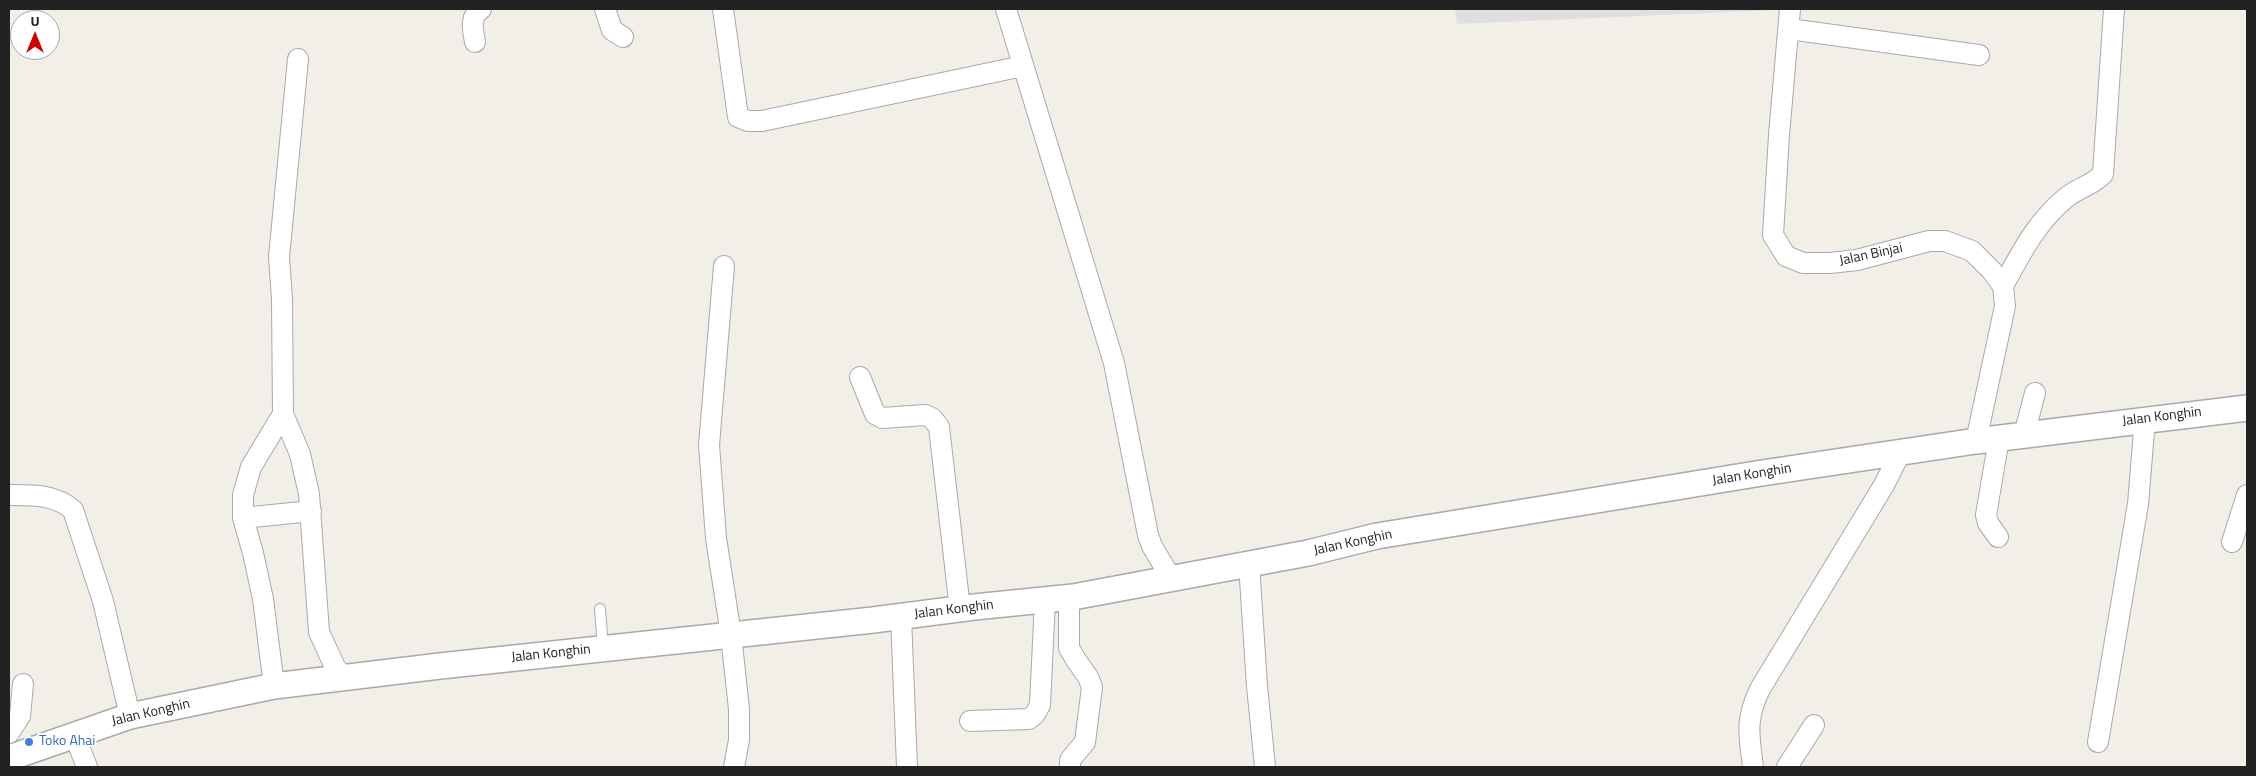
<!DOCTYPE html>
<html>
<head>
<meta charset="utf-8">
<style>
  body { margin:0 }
  #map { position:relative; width:2256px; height:776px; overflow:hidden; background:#f2efe9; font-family:"Titillium Web",sans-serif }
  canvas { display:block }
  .frame { position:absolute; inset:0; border:10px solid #222; pointer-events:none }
  .north { position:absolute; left:10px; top:10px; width:50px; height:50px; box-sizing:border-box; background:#fff; border:1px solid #a7a7a7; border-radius:50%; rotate:0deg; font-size:14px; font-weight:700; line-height:20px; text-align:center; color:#222 }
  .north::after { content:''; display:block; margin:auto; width:18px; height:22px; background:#d40000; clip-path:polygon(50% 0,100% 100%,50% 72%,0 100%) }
</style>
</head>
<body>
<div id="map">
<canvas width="2256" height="776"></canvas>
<div class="frame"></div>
<div class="north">U</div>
</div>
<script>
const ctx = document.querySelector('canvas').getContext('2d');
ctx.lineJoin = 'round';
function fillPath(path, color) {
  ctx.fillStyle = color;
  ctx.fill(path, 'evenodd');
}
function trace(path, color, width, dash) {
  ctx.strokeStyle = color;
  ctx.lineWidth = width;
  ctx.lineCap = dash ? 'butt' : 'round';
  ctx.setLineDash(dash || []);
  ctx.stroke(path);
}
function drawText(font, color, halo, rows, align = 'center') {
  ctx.font = font + ' "Titillium Web",sans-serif';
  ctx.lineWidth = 4;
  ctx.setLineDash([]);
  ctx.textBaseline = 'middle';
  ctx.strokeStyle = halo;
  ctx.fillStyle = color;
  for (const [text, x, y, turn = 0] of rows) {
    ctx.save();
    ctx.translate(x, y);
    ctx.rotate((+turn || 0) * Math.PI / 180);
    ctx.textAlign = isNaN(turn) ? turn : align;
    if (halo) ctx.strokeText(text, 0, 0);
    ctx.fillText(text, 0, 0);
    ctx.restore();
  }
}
fillPath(new Path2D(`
  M1455,9h345l-343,15z`), '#e0dfdf');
const service = new Path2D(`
  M600,609l3,39`);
const minor = new Path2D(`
  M605,9l7,21 11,7
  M723,9l15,108 10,4h14l261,-55
  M1006,9l108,354 34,172 4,11 20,34
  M1790,9l-11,126 -6,100 13,21 17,7h27l27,-3 72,-19h16l27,10 20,20 11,15 2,20 -29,135
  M1789,29l190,26
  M475,42c-2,-12 -6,-25 6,-33
  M298,59l-19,198 3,42 1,115 17,40 9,40 10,138 16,35 8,10
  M724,266l-15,179 7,93 15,97 8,74v31l-5,27
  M2003,286c18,-33 34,-65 64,-89 11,-9 26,-12 36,-23l11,-165
  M860,377l15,37 7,4 43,-3 7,3 7,9 21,182
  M2024,435l11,-42
  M9,495c23,0 46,-1 64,15l30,91 27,115
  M243,518l68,-7
  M1998,537l-10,-14 -2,-8 13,-77
  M2232,542l15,-47
  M1249,564l8,122 8,81
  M1069,597v51l7,12 12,17 4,10 -7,55 -15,18v7
  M901,617l6,150
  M274,686l-11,-87 -10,-46 -10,-35v-23l8,-28 32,-53
  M970,721l59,-2 6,-5 5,-9 5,-105
  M9,733l11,-17 3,-32
  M74,734l13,33
  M2098,742l40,-238 7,-85
  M1753,767c-4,-33 -8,-47 7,-78l124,-204 16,-32
  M1787,767l27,-42`);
const tertiary = new Path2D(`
  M9,758l121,-42 144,-30 166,-20 433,-46 101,-13 99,-10 235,-44 69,-17 385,-63 214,-32 271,-33`);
trace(service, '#a9a9a9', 12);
trace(minor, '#a9a9a9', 22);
trace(tertiary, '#a9a9a9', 28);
trace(service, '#fff', 10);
trace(minor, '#fff', 20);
trace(tertiary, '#fff', 25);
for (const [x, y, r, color] of [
  [29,742,5,"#3f7fe0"]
]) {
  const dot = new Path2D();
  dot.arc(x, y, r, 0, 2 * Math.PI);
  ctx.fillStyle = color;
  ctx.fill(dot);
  trace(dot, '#fff', 2);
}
drawText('14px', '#222', '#fff', [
  ["Jalan Binjai",1871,255,-12],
  ["Jalan Konghin",2162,417,-7],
  ["Jalan Konghin",1752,475,-9],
  ["Jalan Konghin",1353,543,-12],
  ["Jalan Konghin",954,610,-7],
  ["Jalan Konghin",551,654,-6],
  ["Jalan Konghin",151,713,-13]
]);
drawText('14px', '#366cbe', '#fff', [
  ["Toko Ahai",39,742]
], 'left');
</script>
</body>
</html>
